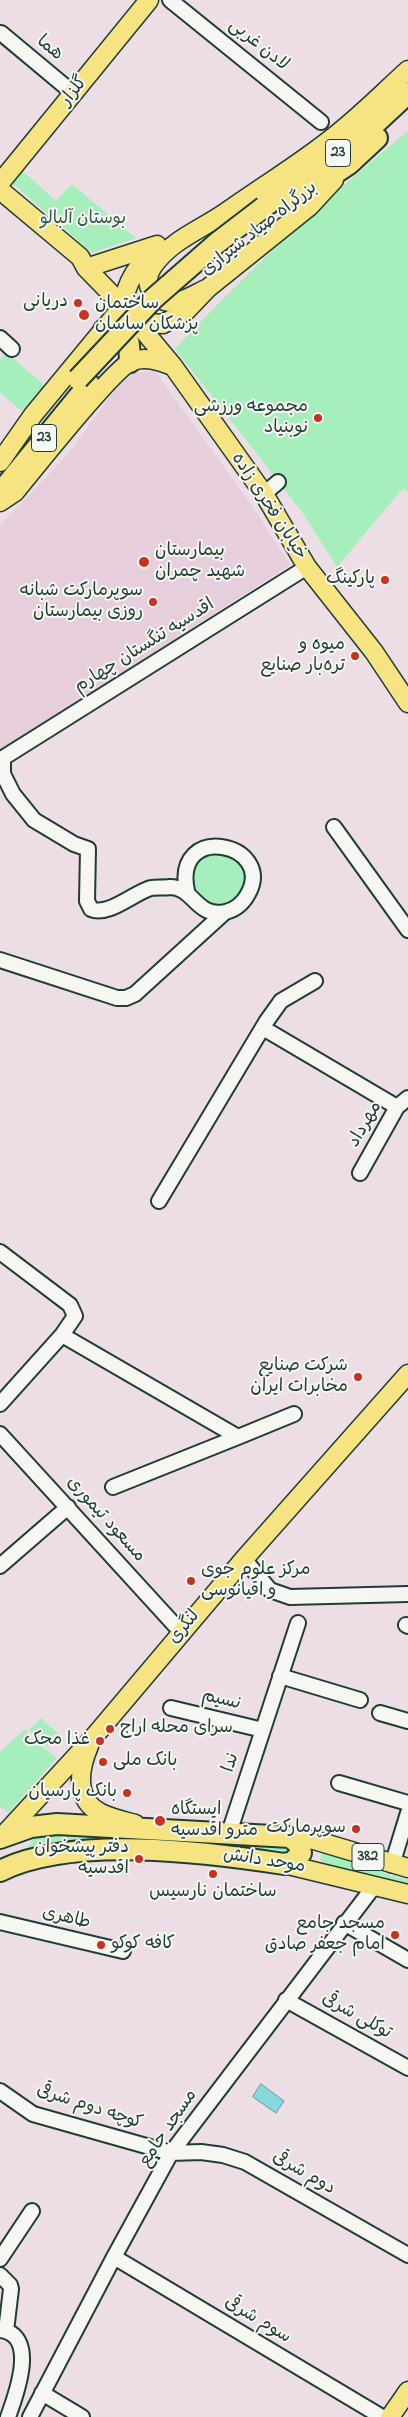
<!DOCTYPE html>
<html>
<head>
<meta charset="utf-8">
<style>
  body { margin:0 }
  canvas { display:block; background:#eddee5 }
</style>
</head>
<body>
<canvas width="408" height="2417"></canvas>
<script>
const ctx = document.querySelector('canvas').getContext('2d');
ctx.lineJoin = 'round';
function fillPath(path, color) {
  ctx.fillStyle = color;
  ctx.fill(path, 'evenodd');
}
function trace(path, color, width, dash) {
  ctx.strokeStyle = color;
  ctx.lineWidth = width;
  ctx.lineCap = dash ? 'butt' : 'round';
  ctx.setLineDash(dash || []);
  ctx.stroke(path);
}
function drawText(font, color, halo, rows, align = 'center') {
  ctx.font = font + ' "Indie Flower","Playpen Sans Arabic",sans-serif';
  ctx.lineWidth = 4;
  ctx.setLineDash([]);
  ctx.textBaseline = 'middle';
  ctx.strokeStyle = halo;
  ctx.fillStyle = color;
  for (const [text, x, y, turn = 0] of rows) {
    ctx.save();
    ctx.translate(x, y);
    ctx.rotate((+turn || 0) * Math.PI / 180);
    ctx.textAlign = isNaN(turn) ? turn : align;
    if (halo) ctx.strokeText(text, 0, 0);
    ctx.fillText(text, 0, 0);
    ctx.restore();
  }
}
fillPath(new Path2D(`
  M155,371l102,142 33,52 -290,186v-226l68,-71 58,-80z`), '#e6cedc');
fillPath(new Path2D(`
  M408,131v361l-5,-4 -66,79 -35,-55 -127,-163c74,-79 149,-149 233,-218z
  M20,169l36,32 16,-17 64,54 -44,15 -82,-72z
  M6,352l38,33 -22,26 -22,-18v-33z
  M192 879a26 26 0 1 1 52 0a26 26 0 1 1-52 0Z
  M41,1718l19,17 -12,12 -19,-17z
  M25,1729l3,3v4l29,22 -49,55 -8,-7v-54z
  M37,1832l216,13h35l8,10 -179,-15 -66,2 -24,6z
  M327,1851l66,25 15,4v7l-83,-21 -5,-7 3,-7z`), '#a6efbc');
const water = new Path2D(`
  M261,2084l23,17 -8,12 -23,-16z`);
fillPath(water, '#87d9de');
trace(water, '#5d9b9a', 1);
const minor = new Path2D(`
  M170,0l151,122
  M1,33l72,60
  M0,338l12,11
  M264,494l14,-12
  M334,827l74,103
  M187,891c-15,-70 89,-48 61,3 -5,9 -13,16 -23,18 -29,6 -31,-25 -55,-25 -6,1 -14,0 -19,1 -16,4 -43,29 -60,21l-4,-8 1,-52 -14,-5 -40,-24 -21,-26 -10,-20v-16l304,-191
  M0,960l117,38h9l9,-4 90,-82
  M263,1028l134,79
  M360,1173l37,-66 11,-9
  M159,1201l107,-179 15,-21 34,-20
  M0,1252l70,53 5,11 -13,19
  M0,1404l62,-69 176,102 -125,50
  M0,1434l181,198
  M238,1437l56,-23
  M244,1559l26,31 20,7 118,-3
  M0,1566l68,-59
  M406,1625l2,1
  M280,1676l80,24
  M171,1708l92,22
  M380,1713l28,8
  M339,1783l69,20
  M229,1833l69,-210
  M392,1865l16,-52
  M0,1922l123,29
  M344,1923l64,37
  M286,2000l122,68
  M0,2091l33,23 138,39 30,-1 22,3 22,7 163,93
  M114,2257l268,160
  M0,2259l32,-48
  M0,2275l10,10 1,4 -5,42
  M0,2330c39,4 16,65 8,87
  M42,2393l40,24
  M30,2417l84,-160 57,-104 204,-268`);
const major = new Path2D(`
  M0,183l149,-183
  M0,190l80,67 6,11 37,38 50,60 91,128 43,73 67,85 34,51
  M86,268l71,-23
  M208,288c-9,4 -18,10 -28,13 -22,6 -41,-15 -27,-35 19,-27 50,-37 76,-56 38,-27 79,-51 114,-81 23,-19 44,-40 65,-59
  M136,322l27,2 23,-13 22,-23 102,-82 24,-26
  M0,462l33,-47 90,-109c3,-25 15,-41 33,-58
  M0,502l15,-10c17,-21 100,-125 117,-131 14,-5 27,0 41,5
  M89,1746c-10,23 -15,54 12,67 10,5 23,8 34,11
  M290,1837l24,3 94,28
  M1,1838l91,-99 152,-180 164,-185
  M284,1864l124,30
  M390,2417l18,-26`);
const highway = new Path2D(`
  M295,200l54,-36 28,-26
  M264,207l99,-72 45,-42
  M104,330c26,1 25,7 26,32
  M0,493l89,-109
  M0,1838l31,-11 26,-3 233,13 9,7 2,9 -8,9 -9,2c-78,-12 -212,-29 -284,7`);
trace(minor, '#1f3d34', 18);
trace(major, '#1f3d34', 21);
trace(highway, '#1f3d34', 24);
trace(minor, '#f6f6f2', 14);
trace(major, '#f6e381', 18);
trace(highway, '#f6e381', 20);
const highwayBridge = new Path2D(`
  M78,379l75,-80 64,-56 47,-36`);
trace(highwayBridge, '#1f3d34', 24, []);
trace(highwayBridge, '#f6e381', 20);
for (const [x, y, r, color] of [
  [78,303,5,"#c8321e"],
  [84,315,6,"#c8321e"],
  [318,418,5,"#c8321e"],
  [144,562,6,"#c8321e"],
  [385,580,5,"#c8321e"],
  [153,602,5,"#c8321e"],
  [355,656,5,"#c8321e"],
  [358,1377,5,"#c8321e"],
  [191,1581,5,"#c8321e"],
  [110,1729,5,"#c8321e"],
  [100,1741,5,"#c8321e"],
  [103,1762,5,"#c8321e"],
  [127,1793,5,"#c8321e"],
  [160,1821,6,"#c8321e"],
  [356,1829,5,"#c8321e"],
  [139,1859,5,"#c8321e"],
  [213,1874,5,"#c8321e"],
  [395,1935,5,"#c8321e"],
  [101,1945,5,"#c8321e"]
]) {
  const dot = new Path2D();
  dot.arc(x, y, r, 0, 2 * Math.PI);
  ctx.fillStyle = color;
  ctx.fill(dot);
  trace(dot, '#f6f6f2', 2);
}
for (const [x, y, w] of [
  [338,153,25],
  [44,438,25],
  [368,1857,32]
]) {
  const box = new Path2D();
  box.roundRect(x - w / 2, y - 13.5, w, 27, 4);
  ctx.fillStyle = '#f6f6f2';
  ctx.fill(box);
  trace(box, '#1f3d34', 1);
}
drawText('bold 16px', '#1f3d34', null, [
  ["23",338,153],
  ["23",44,438],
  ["382",368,1857]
]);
drawText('18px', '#1f3d34', '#f6f6f2', [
  ["لادن غربی",258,46,39],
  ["هما",49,49,40],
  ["گلزار",75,92,-51],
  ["بزرگراه صیاد شیرازی",260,230,-38],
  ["خیابان فخری زاده",268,507,57],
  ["اقدسیه تنگستان چهارم",145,647,-32],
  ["مهرداد",366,1125,-60],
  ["مسعود تیموری",105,1520,48],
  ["لنگری",185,1628,-50],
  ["نسیم",221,1701,14],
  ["ندا",232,1763,-72],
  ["موحد دانش",264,1862,9],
  ["طاهری",66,1919,13],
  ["توکلی شرقی",356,2017,29],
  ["کوچه دوم شرقی",89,2108,18],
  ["مسجد جامع",169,2129,-56],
  ["دوم شرقی",303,2174,30],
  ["سوم شرقی",257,2321,31]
]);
drawText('18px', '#335848', '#f6f6f2', [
  ["بوستان آلبالو",83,220]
]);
drawText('18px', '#1f3d34', '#f6f6f2', [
  ["دریانى",68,303],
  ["ساختمان",95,305,"left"],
  ["پزشکان ساسان",95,326,"left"],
  ["مجموعه ورزشی",308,408],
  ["نوبنیاد",308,429],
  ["بیمارستان",155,552,"left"],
  ["شهید چمران",155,573,"left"],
  ["پارکینگ",375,580],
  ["سوپرمارکت شبانه",143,592],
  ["روزی بیمارستان",143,613],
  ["میوه و",345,646],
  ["تره‌بار صنایع",345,667],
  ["شرکت صنایع",348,1367],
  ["مخابرات ایران",348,1388],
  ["مرکز علوم جوی",201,1571,"left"],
  ["و اقیانوسی",201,1592,"left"],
  ["سرای محله اراج",120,1729,"left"],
  ["غذا محک",90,1741],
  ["بانک ملی",113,1762,"left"],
  ["بانک پارسیان",117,1793],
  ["ایستگاه",171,1811,"left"],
  ["مترو اقدسیه",171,1832,"left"],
  ["سوپرمارکت",346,1829],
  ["دفتر پیشخوان",129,1849],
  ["اقدسیه",129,1870],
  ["ساختمان نارسیس",213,1893,"center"],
  ["مسجد جامع",385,1925],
  ["امام جعفر صادق",385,1946],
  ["کافه کوکو",111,1945,"left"]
], 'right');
</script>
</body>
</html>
